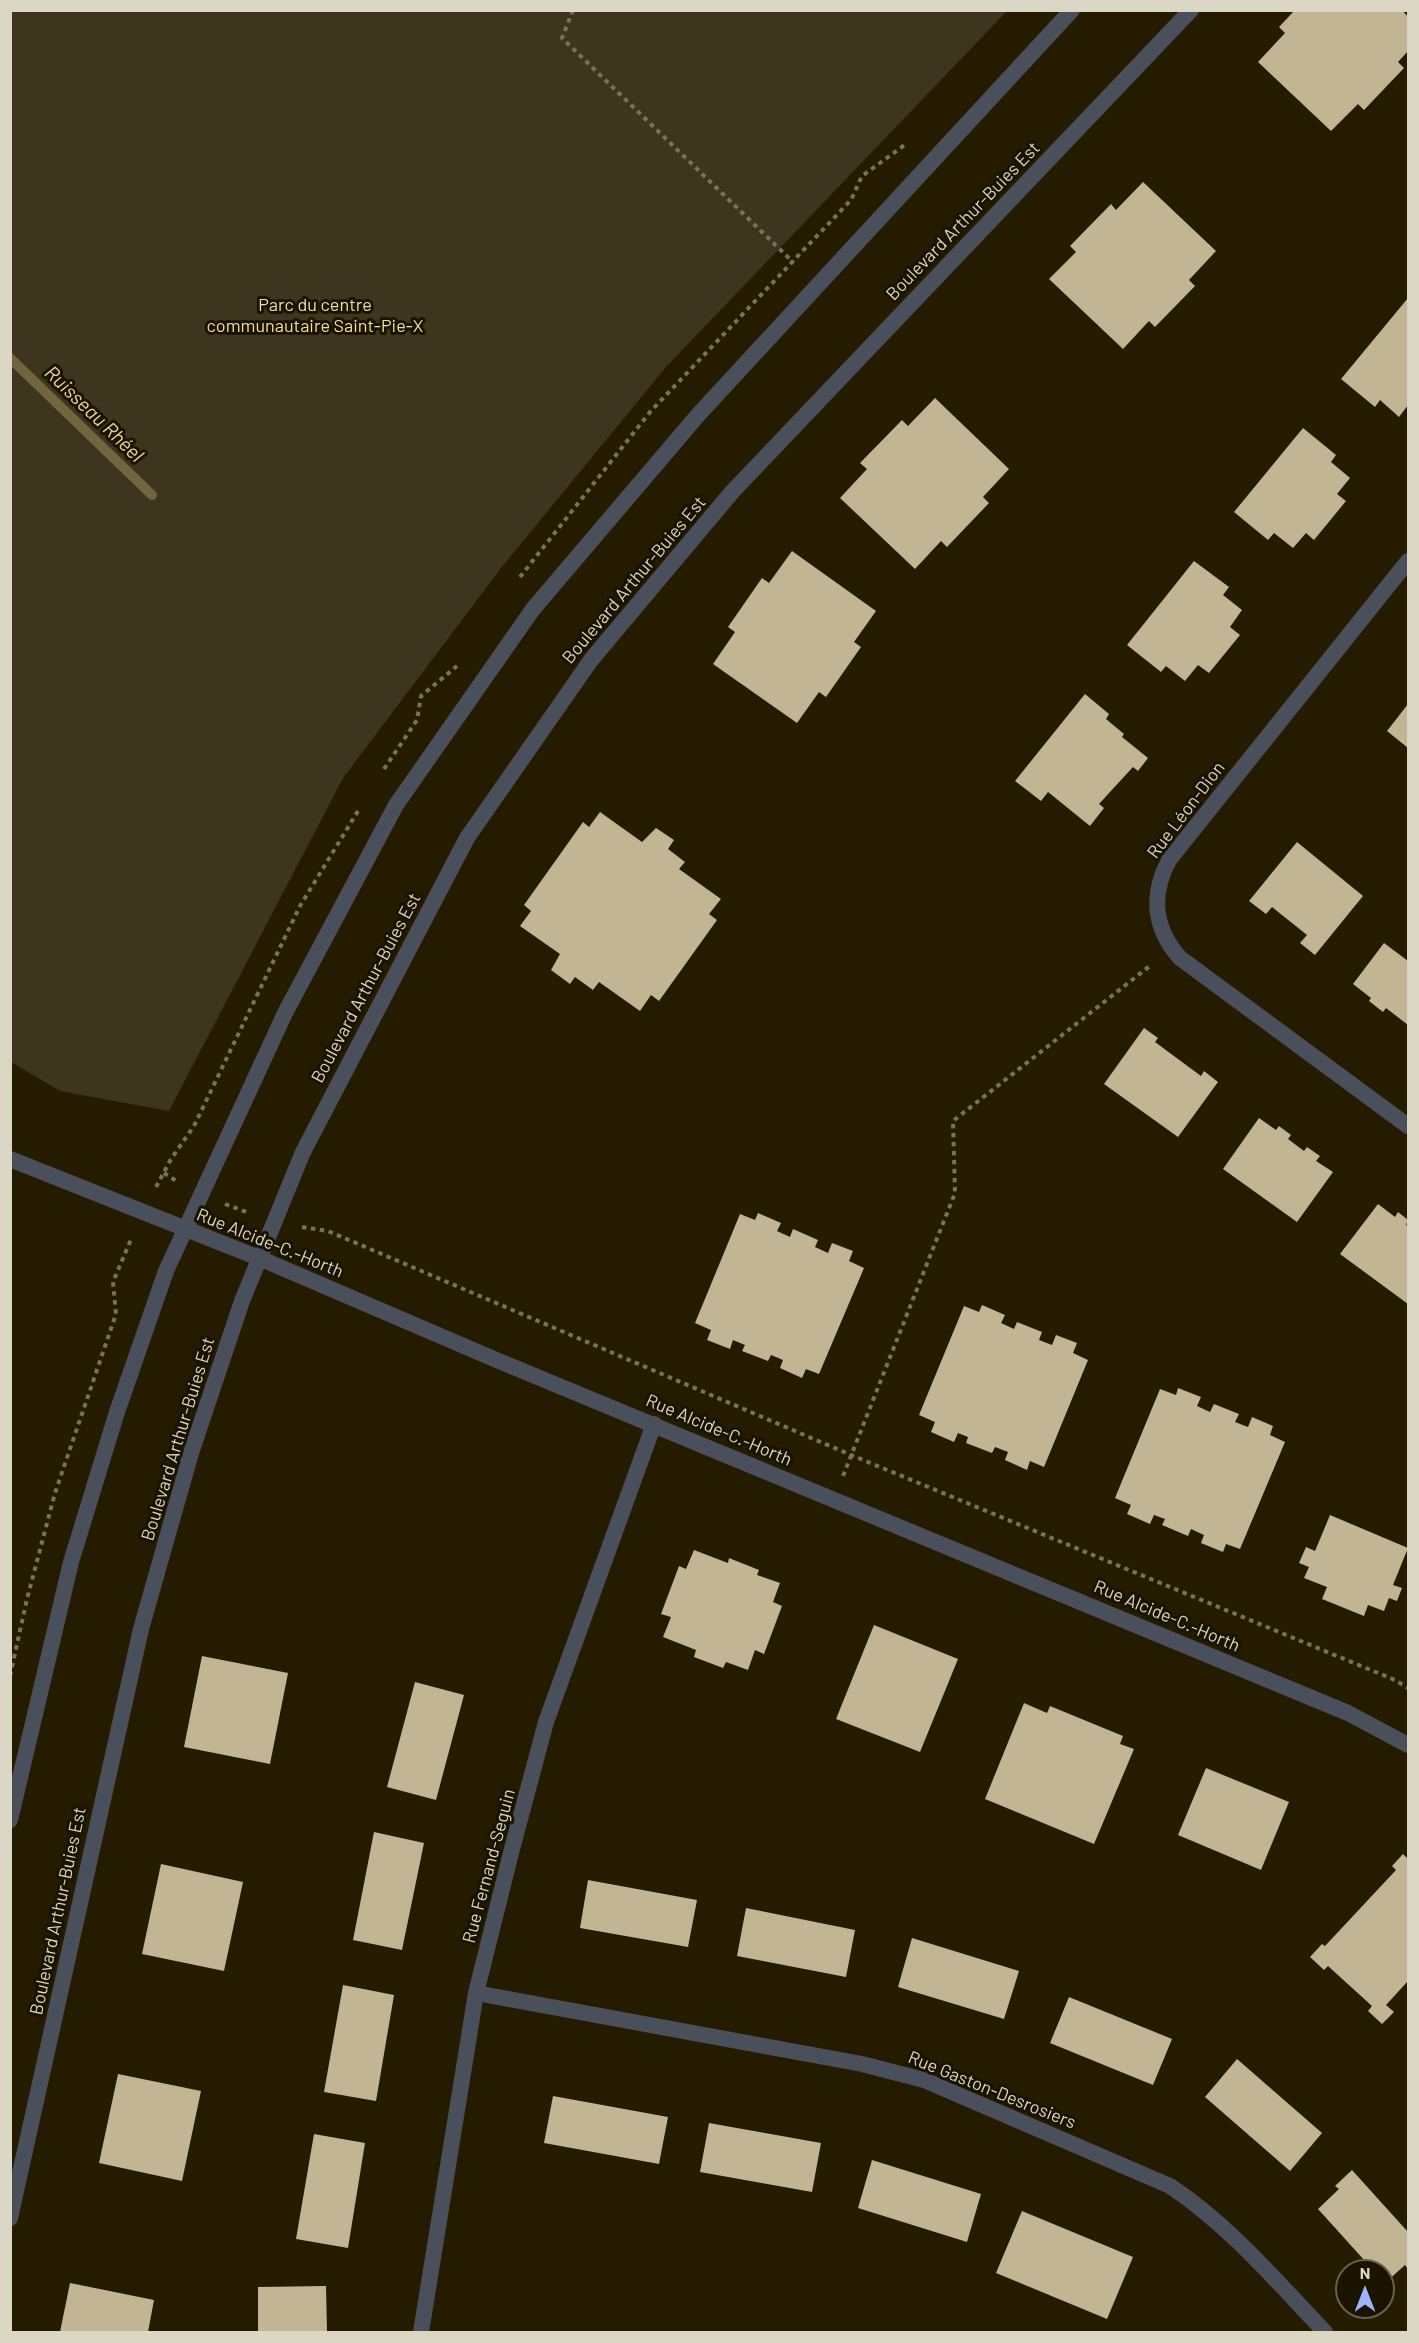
<!DOCTYPE html>
<html>
<head>
<meta charset="utf-8">
<style>
  body { margin:0 }
  #map { position:relative; width:1419px; height:2343px; overflow:hidden; background:#251c00; font-family:Barlow,sans-serif }
  canvas { display:block }
  .frame { position:absolute; inset:0; border:12px solid #dcd6c5; pointer-events:none }
  .north { position:absolute; left:1335px; top:2259px; width:60px; height:60px; box-sizing:border-box; background:#1a1300; border:2px solid #68614f; border-radius:50%; rotate:0deg; font-size:16px; font-weight:700; line-height:24px; text-align:center; color:#dcd6c5 }
  .north::after { content:''; display:block; margin:auto; width:21px; height:27px; background:#9bb5fd; clip-path:polygon(50% 0,100% 100%,50% 72%,0 100%) }
</style>
</head>
<body>
<div id="map">
<canvas width="1419" height="2343"></canvas>
<div class="frame"></div>
<div class="north">N</div>
</div>
<script>
const ctx = document.querySelector('canvas').getContext('2d');
ctx.lineJoin = 'round';
function fillPath(path, color) {
  ctx.fillStyle = color;
  ctx.fill(path, 'evenodd');
}
function trace(path, color, width, dash) {
  ctx.strokeStyle = color;
  ctx.lineWidth = width;
  ctx.lineCap = dash ? 'butt' : 'round';
  ctx.setLineDash(dash || []);
  ctx.stroke(path);
}
function drawText(font, color, halo, rows, align = 'center') {
  ctx.font = font + ' Barlow,sans-serif';
  ctx.lineWidth = 6;
  ctx.setLineDash([]);
  ctx.textBaseline = 'middle';
  ctx.strokeStyle = halo;
  ctx.fillStyle = color;
  for (const [text, x, y, turn = 0] of rows) {
    ctx.save();
    ctx.translate(x, y);
    ctx.rotate((+turn || 0) * Math.PI / 180);
    ctx.textAlign = isNaN(turn) ? turn : align;
    if (halo) ctx.strokeText(text, 0, 0);
    ctx.fillText(text, 0, 0);
    ctx.restore();
  }
}
fillPath(new Path2D(`
  M11,10l996,1 -341,356 -165,201 -158,210 -174,333 -109,-20 -49,-29z`), '#3d351e');
trace(new Path2D(`
  M10,358l142,137`), '#72643e', 10);
fillPath(new Path2D(`
  M1295,10h107l6,7v34l-10,11 6,6 -40,42 -6,-6 -27,27 -73,-69 27,-29 -6,-6z
  M1143,182l73,69 -27,29 6,6 -40,41 -6,-6 -26,28 -74,-70 27,-27 -6,-6 41,-42 5,6z
  M1408,298v107l-9,12 -19,-17 -5,7 -34,-28z
  M935,398l74,71 -26,28 6,6 -42,44 -6,-6 -26,28 -75,-71 27,-29 -7,-6 42,-43 6,6z
  M1303,428l33,27 -5,7 19,16 -13,16 9,7 -32,39 -8,-7 -13,15 -19,-15 -6,7 -34,-28z
  M792,551l84,60 -22,31 7,5 -35,50 -7,-5 -22,31 -84,-59 22,-32 -7,-5 34,-49 7,5z
  M1194,561l35,26 -6,8 19,15 -12,17 10,8 -31,38 -11,-8 -13,16 -19,-15 -5,6 -34,-27z
  M1085,694l24,20 -3,5 18,15 -2,3 26,21 -10,13 -5,-4 -23,25 -11,12 5,4 -14,18 -42,-34 -7,9 -26,-20z
  M1408,704v44l-21,-17z
  M600,812l42,30 14,-14 18,12 -6,9 17,13 -6,7 42,30 -12,15 8,6 -58,81 -8,-6 -11,16 -41,-29 -6,8 -18,-13 -5,7 -19,-14 9,-16 -40,-28 11,-15 -7,-6 59,-83 6,5z
  M1297,842l66,54 -48,59 -15,-12 7,-8 -35,-28 -6,7 -17,-13z
  M1384,943l24,18v64l-22,-17 -3,4 -14,-11 2,-3 -18,-14z
  M1144,1028l14,10 -3,4 46,34 3,-5 14,11 -40,55 -74,-53z
  M1259,1118l17,12 3,-4 12,9 -3,4 16,12 3,-4 13,9 -4,5 17,11 -36,50 -74,-53z
  M1378,1204l17,13 3,-5 10,8 -2,5 2,1v78l-68,-50z
  M758,1213l23,10 -4,8 13,6 3,-8 25,11 -3,7 13,6 4,-10 21,8 -4,10 15,7 -45,106 -13,-5 -4,9 -22,-10 3,-8 -12,-5 -3,6 -26,-10 3,-6 -12,-5 -3,9 -23,-9 4,-10 -16,-7 45,-109 15,6z
  M982,1305l23,10 -4,8 13,6 3,-7 25,10 -3,8 13,5 4,-10 21,8 -4,10 15,7 -44,107 -14,-6 -3,9 -22,-10 3,-8 -13,-5 -3,6 -26,-10 2,-6 -10,-4 -4,9 -23,-10 4,-10 -16,-7 45,-109 15,6z
  M1178,1388l23,9 -4,9 13,6 4,-8 25,10 -4,8 13,5 4,-10 21,9 -3,9 15,7 -45,107 -14,-5 -3,8 -22,-9 3,-8 -13,-6 -3,7 -26,-11 3,-6 -11,-4 -4,9 -23,-10 4,-9 -16,-7 45,-109 16,6z
  M1330,1515l78,33 -15,37 9,3 -5,13 -8,-3 -5,13 -16,-6 -4,11 -42,-17 5,-12 -23,-9 5,-11 -10,-4 7,-16 9,4z
  M694,1550l34,13 1,-5 30,12 -2,5 23,8 -7,19 9,4 -18,48 -9,-4 -7,20 -22,-8 -3,6 -29,-11 2,-7 -33,-13 8,-20 -10,-3 18,-48 7,3z
  M874,1625l84,34 -38,93 -84,-33z
  M202,1656l86,17 -18,91 -86,-17z
  M415,1682l49,13 -28,105 -49,-13z
  M1024,1703l23,10 3,-7 73,30 -3,8 14,5 -40,95 -109,-45z
  M1206,1768l83,34 -28,68 -83,-35z
  M374,1832l50,11 -22,107 -49,-10z
  M1403,1854l5,5v122l-22,24 8,7 -12,12 -14,-13 4,-5 -44,-40 -4,4 -14,-13 12,-13 3,2 71,-76 -4,-4z
  M161,1864l82,18 -19,89 -82,-17z
  M588,1880l109,20 -9,47 -108,-19z
  M746,1908l109,22 -9,47 -109,-21z
  M912,1938l107,33 -15,48 -106,-32z
  M343,1985l51,10 -18,106 -52,-9z
  M1069,1997l103,42 -19,46 -103,-42z
  M1237,2059l85,74 -32,38 -85,-74z
  M118,2074l83,17 -19,90 -83,-18z
  M553,2096l115,21 -9,47 -115,-21z
  M709,2123l112,20 -9,49 -112,-20z
  M314,2134l51,9 -17,105 -52,-9z
  M872,2160l109,34 -14,48 -109,-34z
  M1352,2170l56,62v37l-3,-4 -20,18 -2,-12h-9l-56,-62 21,-20 -4,-3z
  M1022,2211l111,46 -26,62 -111,-46z
  M70,2283l84,17 -6,32h-88z
  M326,2286l1,46h-69v-45z`), '#c1b593');
trace(new Path2D(`
  M573,10l-11,28 231,224
  M520,577l130,-165 201,-212 11,-24 44,-32
  M384,769l33,-49 4,-24 36,-30
  M164,1173l14,9
  M156,1187l15,-28 23,-33 106,-220 58,-95
  M225,1204l24,9
  M302,1227l26,4 523,224 544,225 13,8
  M843,1476l112,-283 -2,-72 198,-156
  M10,1676l17,-77 28,-106 61,-179 -3,-32 19,-45`), '#79725b', 4, [4.5, 4.5]);
trace(new Path2D(`
  M1408,561l-239,299c-18,34 -16,68 11,98l228,168
  M10,1159l249,99 235,101 854,354 60,32
  M476,1993l386,71 62,16 246,106c59,39 106,95 155,146
  M421,2332l55,-339 36,-144 34,-127 108,-298`), '#4a4f5c', 16);
trace(new Path2D(`
  M10,1820l61,-258 46,-150 49,-141 119,-258 111,-208 137,-196 165,-194 374,-405
  M10,2218l131,-589 50,-176 51,-152 61,-149 164,-314 124,-178 141,-168 459,-482`), '#4a4f5c', 16);
drawText('18px', '#dcd6c5', '#1a1300', [
  ["Boulevard Arthur-Buies Est",963,221,-46],
  ["Boulevard Arthur-Buies Est",634,580,-50],
  ["Rue Léon-Dion",1186,810,-53],
  ["Boulevard Arthur-Buies Est",366,988,-62],
  ["Rue Alcide-C.-Horth",270,1243,22],
  ["Rue Alcide-C.-Horth",719,1430,23],
  ["Boulevard Arthur-Buies Est",178,1439,-73],
  ["Rue Alcide-C.-Horth",1167,1616,23],
  ["Rue Fernand-Seguin",489,1866,-75],
  ["Boulevard Arthur-Buies Est",58,1911,-78],
  ["Rue Gaston-Desrosiers",992,2090,22]
]);
drawText('18px', '#f6de9c', '#1a1300', [
  ["Parc du centre",315,305],
  ["communautaire Saint-Pie-X",315,326]
]);
drawText('italic 20px', '#efd795', '#1a1300', [
  ["Ruisseau Rhéel",94,414,44]
]);
</script>
</body>
</html>
